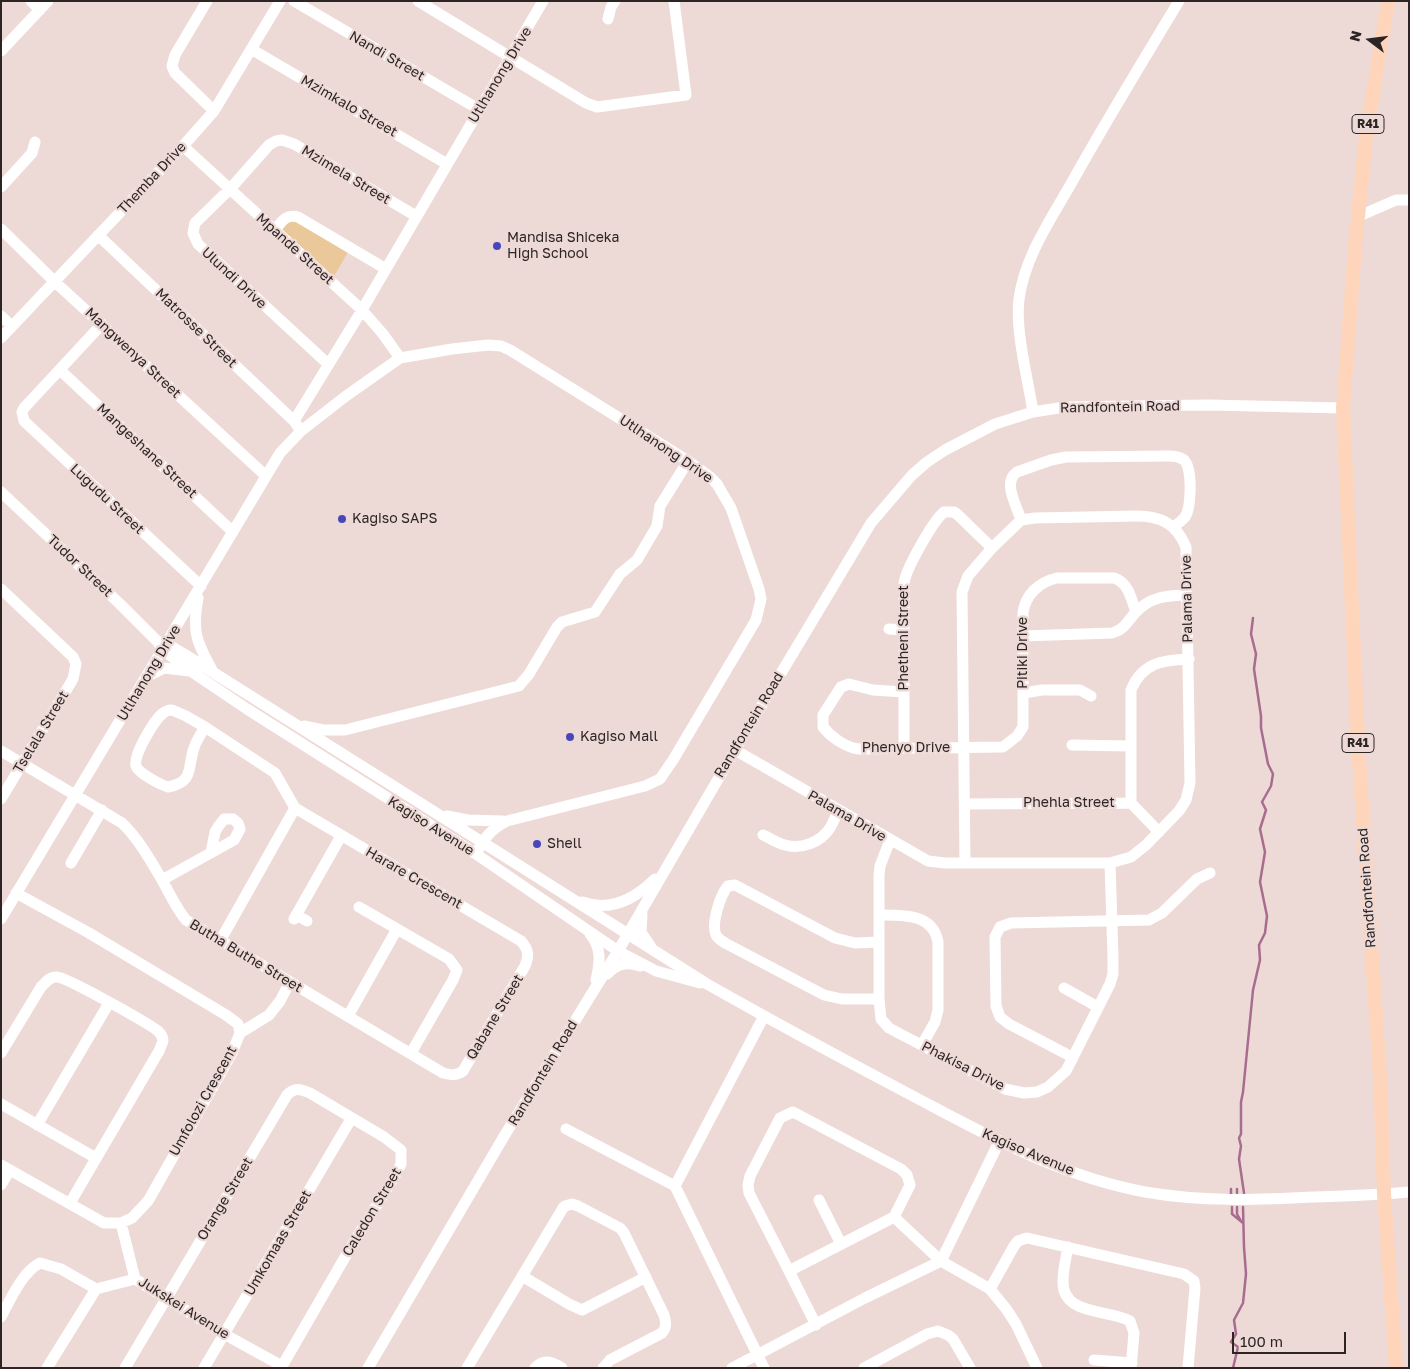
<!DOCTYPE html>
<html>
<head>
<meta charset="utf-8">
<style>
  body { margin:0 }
  #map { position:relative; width:1410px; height:1369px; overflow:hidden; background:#eddad7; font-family:"Golos Text",sans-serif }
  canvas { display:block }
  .frame { position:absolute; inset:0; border:2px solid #2c2524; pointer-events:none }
  .north { position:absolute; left:1345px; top:15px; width:50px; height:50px; -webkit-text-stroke:4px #eddad7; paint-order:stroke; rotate:285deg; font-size:14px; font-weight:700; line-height:20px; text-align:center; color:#2c2524 }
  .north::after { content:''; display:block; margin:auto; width:18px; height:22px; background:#2c2524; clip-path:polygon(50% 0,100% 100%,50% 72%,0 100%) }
  .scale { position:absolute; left:1232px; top:1332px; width:114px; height:22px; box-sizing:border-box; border:2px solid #2c2524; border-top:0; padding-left:6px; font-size:15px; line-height:18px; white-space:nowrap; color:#2c2524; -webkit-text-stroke:4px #eddad7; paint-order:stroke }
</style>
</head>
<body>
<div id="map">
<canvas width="1410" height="1369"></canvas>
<div class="frame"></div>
<div class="north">N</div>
<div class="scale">100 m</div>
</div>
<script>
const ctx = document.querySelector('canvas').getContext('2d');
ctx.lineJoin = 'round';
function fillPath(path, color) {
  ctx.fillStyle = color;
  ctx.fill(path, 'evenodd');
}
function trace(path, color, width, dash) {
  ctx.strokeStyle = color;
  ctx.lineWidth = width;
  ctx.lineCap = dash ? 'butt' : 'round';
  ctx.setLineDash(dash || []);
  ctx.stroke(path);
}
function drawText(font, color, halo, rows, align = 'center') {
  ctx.font = font + ' "Golos Text",sans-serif';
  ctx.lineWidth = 4.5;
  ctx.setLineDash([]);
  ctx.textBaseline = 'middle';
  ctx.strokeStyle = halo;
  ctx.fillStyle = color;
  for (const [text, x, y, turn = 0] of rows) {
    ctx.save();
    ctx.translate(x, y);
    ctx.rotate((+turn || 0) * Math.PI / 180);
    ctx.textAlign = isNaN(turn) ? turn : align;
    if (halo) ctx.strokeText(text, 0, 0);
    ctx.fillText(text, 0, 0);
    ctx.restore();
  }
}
fillPath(new Path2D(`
  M291,219l57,33 -15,26 -52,-50z`), '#ebc899');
trace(new Path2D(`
  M1231,1189v5
  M1237,1189v4
  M1244,1193l-5,-34 2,-13 -2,-8 2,-4v-32l2,-10 10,-102 7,-30 -1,-15 6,-12 2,-17 -7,-34 5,-30 -5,-23 6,-19 -4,-8 9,-16 2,-12 -5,-10 -7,-36v-12l-7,-47 2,-15 -5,-20 2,-16
  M1232,1207v7l11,9
  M1237,1207v7l4,7
  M1233,1368l5,-21 -7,-5 5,-8 -2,-14 9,-17 3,-29 -2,-27 -1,-40`), '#a86d8e', 2.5);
trace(new Path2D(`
  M31,1l9,9
  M207,1l-32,54 -3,11 3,7 39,38
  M294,1l186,109
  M418,1l168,102 11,4 89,-12 -12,-94
  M608,19l3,-12 4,-6
  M251,49l196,115
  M1,51l47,-50
  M183,146l179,164 21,24 17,24
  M1,187l31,-34 3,-11
  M1357,217l39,-17h13
  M1,229l53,52 212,195
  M275,230c7,-9 11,-16 23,-13l88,52
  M98,235l196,186
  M1,316l11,10
  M102,324l-78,84 -2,4 2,9 177,165
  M1,338l182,-192 31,-35 66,-110
  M328,364l-130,-120 -5,-11 2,-10 35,-34 39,-44 7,-4 6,-1 12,4 122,72
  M60,370l173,162
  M1033,412c-5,-33 -18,-81 -14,-113 6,-43 32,-80 53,-117 34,-61 71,-121 107,-181
  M301,431l-7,-10 68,-111 181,-309
  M1,492l119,112 37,37 6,9 29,22 55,37 229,145 142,97 38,20 44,12
  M1021,520c-4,-14 -19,-38 -4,-48l34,-12 15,-3 103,-1c5,0 11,1 15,4 9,8 7,48 1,57 -3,4 -8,7 -12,10
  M1,589l72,68 3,7 -3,15 -72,120
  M198,598c-6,33 -2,43 14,72
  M889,629l15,1
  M1023,636l89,-3c12,-3 15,-11 23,-20 16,-17 31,-17 52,-18
  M157,641l10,3 17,10 523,330c67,38 134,74 202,110 78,41 147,81 236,98 57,10 112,8 169,5 32,-1 63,-2 95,-5
  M148,676l16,-8 26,3
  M904,692l-31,-2 -24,-6 -8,3 -18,28v12c8,10 22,20 35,22l145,-2 14,-11 6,-9v-114c2,-18 16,-31 34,-35h57c15,5 17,21 22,34
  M1024,693l18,-3h38l11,6
  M172,710l14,6 19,11c-4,7 -9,14 -11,21 -7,19 1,34 -26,39 -7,-2 -30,-14 -32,-21 -3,-11 18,-45 26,-52 3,-3 6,-4 10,-4z
  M304,726l19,4h22l174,-44 10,-12 28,-47 5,-5 33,-10 25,-38 17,-14 20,-34 3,-20 28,-45
  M205,727l70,46 20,35
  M1072,745l58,1
  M904,748v-164c1,-14 29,-63 40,-72h10l4,3 34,33
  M735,750l193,111 17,2h165l21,-6 15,-12 33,-34 7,-11 4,-17 -4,-236c-10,-24 -26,-31 -50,-31l-101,2 -14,2 -29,28 -24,28 -6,16 3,271
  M1,751l121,72c16,15 29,38 40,57 8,14 14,28 24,40l257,153c8,2 13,3 20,-2l62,-105c4,-10 4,-16 -4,-25l-226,-133
  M1131,803v-113c11,-27 31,-30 58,-31
  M966,804l165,-1 28,29
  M447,816l21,4 35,1
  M763,835c7,3 14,8 22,10 16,5 36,-3 45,-17 3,-5 6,-12 8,-18
  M890,840l-10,26 -1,9v124l2,20 8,9 116,61 19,4 13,-1 11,-5 18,-16 44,-87 3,-10v-17l-3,-94
  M71,863l31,-53
  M162,880l72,-40 6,-11 -2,-6 -5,-4h-9l-6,8 -3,5 -4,21
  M582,902c28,10 53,-3 73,-23
  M359,907l90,52 8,11 -4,10 -42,73
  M642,914l-1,18 10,15
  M296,915l11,6
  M879,915c23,0 54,-2 59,27v68l-3,12 -13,23
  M1,919l279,-466 21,-22 45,-35 54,-38 52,-9 36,-4 13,1 9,4 178,111 22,16 7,7 14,24 28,81 2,10 -5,21 -83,140 -13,19 -15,7 -138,35c-17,9 -22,16 -31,33
  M294,919l47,-83
  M590,934c12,14 10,29 6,46
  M220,941l75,-133
  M607,974c10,-10 19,-13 33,-8
  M1064,988l34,19
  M879,999h-37l-18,-4 -99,-52c-3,-2 -7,-4 -9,-8 -5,-11 4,-40 12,-49l7,-1 100,53 20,5 24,-1
  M348,1016l49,-87
  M240,1033l29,-18 11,-14 10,-19
  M1,1053l40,-66c5,-5 9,-11 16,-10 9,0 91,46 101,54 3,3 5,6 5,10l-4,10 -89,152
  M1072,1057l-63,-33 -9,-7 -4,-11 -1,-69 5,-10 11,-4 138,-3 13,-7 35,-34 13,-6
  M1,1104l95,54
  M793,1112l108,57 6,6 3,10 -16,32 -105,54 -40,-78 -1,-8 2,-9 30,-58z
  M37,1125l72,-122
  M566,1129l109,57
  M1,1165l103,58h17l11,-5 16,-17 84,-148 8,-20 -2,-9 -12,-9 -137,-82 -73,-40
  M1,1185l9,-15
  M819,1200l22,44
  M894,1217l47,44 49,28 17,21 9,14 21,44
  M121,1223l14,56 89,55 58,32
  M1068,1247c-2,11 -5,23 -5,34 -1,35 45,28 67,40l4,12 -3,35
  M789,1271l27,54
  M522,1276l47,28 13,6 64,-33
  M990,1289l24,-43 4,-5 9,-3 157,36 10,7 1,7 -7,80
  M1,1317c9,-17 22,-46 39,-54l21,6 35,20
  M1094,1360l38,3
  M47,1368l49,-79 39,-10
  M125,1368l162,-273c8,-8 13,-6 23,-2l74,44 17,13v14l-8,15 -41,66 -71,123
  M204,1368l147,-249
  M368,1368l135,-230 115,-187 117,-201 136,-227 41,-48 15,-13 18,-12 50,-26 38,-12 32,-5 143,-2 135,3
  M467,1368l96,-160 2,-2 7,-2 6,2 42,22 4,5 40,82c2,7 3,12 -2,18l-52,27 -7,8
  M535,1368c9,-10 17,-6 27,0
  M732,1368l133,-70 76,-37 58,-119
  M764,1368l-89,-182 89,-170
  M864,1368l63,-34 11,-3 10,4 5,4 17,29`), '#fff', 11);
trace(new Path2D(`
  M1388,1l-22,135 -11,111 -12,161 15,336 22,334 4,116 12,174`), '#fed4bb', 14);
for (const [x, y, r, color] of [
  [497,246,5,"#4946bc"],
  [342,519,5,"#4946bc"],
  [570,737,5,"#4946bc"],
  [537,844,5,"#4946bc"]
]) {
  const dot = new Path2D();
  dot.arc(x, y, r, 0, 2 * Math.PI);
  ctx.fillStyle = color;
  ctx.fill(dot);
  trace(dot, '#eddad7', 2);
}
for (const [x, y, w] of [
  [1368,124,32],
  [1358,743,32]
]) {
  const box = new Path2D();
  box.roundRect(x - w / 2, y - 9.5, w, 19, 4);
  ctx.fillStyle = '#eddad7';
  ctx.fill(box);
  trace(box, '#2c2524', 1);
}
drawText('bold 12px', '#2c2524', null, [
  ["R41",1368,124],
  ["R41",1358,743]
]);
drawText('14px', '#2c2524', '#eddad7', [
  ["Nandi Street",387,56,30],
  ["Utlhanong Drive",500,75,-59],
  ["Mzimkalo Street",349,106,30],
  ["Mzimela Street",346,175,31],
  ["Themba Drive",152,178,-47],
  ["Mpande Street",295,249,42],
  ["Ulundi Drive",234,278,43],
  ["Matrosse Street",196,328,44],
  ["Mangwenya Street",133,353,43],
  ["Randfontein Road",1120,407,-1],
  ["Utlhanong Drive",666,449,34],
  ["Mangeshane Street",147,451,43],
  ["Lugudu Street",107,499,43],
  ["Tudor Street",80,566,43],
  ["Palama Drive",1187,599,-91],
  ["Phetheni Street",904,638,-90],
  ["Pitiki Drive",1023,653,-90],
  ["Utlhanong Drive",149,673,-59],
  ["Randfontein Road",749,725,-59],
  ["Tselala Street",41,732,-59],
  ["Phenyo Drive",906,748],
  ["Phehla Street",1069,803],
  ["Palama Drive",847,816,30],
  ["Kagiso Avenue",431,826,32],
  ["Harare Crescent",414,878,30],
  ["Randfontein Road",1367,888,-94],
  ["Butha Buthe Street",246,956,31],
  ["Qabane Street",495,1017,-59],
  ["Phakisa Drive",963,1066,27],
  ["Randfontein Road",543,1073,-59],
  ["Umfolozi Crescent",203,1101,-61],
  ["Kagiso Avenue",1028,1152,23],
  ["Orange Street",225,1199,-59],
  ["Caledon Street",372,1212,-59],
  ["Umkomaas Street",278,1243,-60],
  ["Jukskei Avenue",184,1308,32]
]);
drawText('14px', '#2c2524', '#eddad7', [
  ["Mandisa Shiceka",507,238],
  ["High School",507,254],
  ["Kagiso SAPS",352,519],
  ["Kagiso Mall",580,737],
  ["Shell",547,844]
], 'left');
</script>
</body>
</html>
